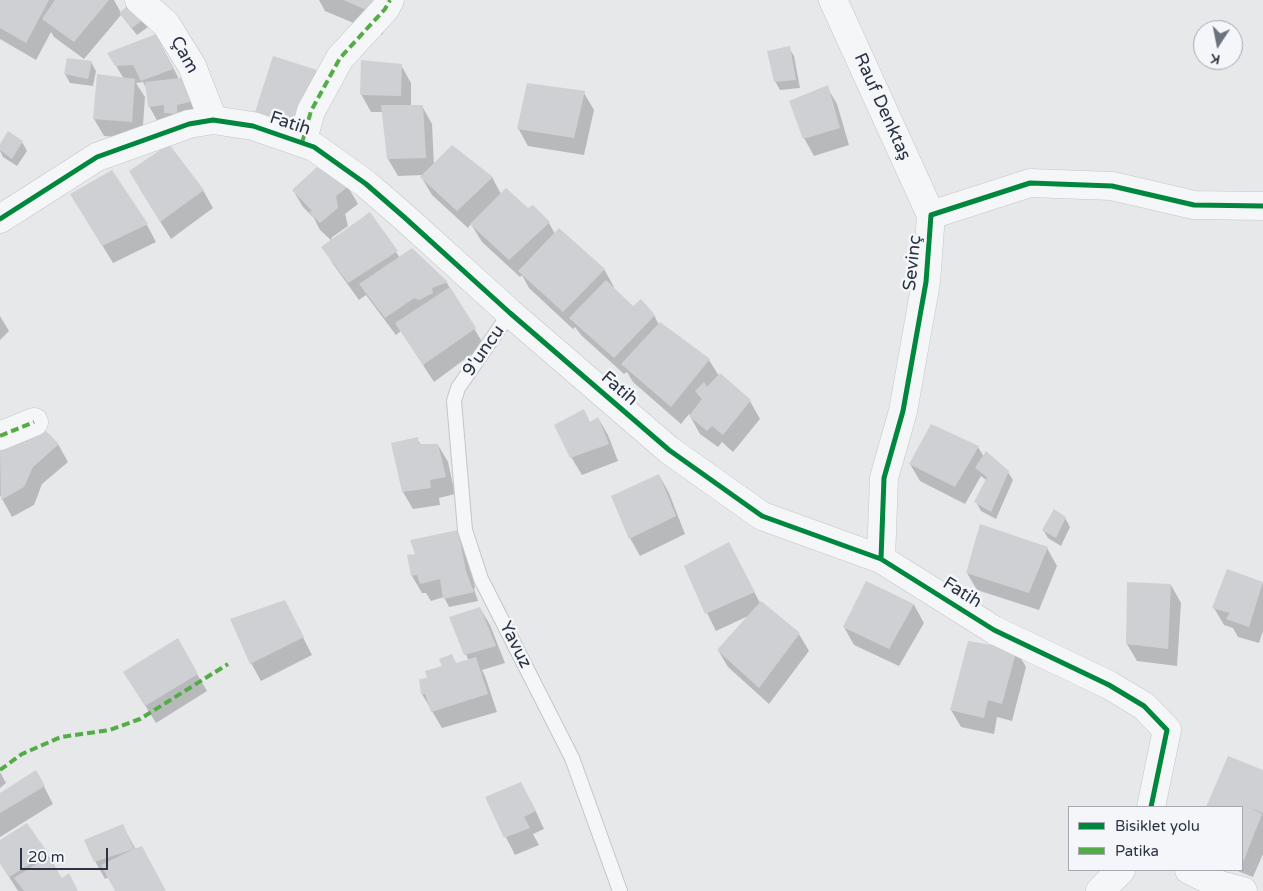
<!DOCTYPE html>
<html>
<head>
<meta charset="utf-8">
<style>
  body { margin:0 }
  #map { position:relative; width:1263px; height:891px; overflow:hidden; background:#e6e8ea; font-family:"Varela Round",sans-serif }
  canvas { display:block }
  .legend { position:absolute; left:1068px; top:806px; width:175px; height:65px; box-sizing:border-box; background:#f4f6f9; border:1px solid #a4a8b1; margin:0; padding:6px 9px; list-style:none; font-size:15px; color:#2b3445 }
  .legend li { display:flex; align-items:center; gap:10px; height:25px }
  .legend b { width:25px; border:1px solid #a4a8b1 }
  .north { position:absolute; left:1193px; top:20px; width:50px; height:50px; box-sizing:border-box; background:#f4f6f9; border:1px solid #a4a8b1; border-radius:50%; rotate:191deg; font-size:14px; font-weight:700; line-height:20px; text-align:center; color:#2b3445 }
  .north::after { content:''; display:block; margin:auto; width:18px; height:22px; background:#6c737f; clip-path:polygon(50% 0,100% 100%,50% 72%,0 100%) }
  .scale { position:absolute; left:20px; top:848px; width:88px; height:22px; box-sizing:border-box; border:2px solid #2b3445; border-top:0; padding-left:6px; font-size:15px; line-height:18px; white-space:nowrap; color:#2b3445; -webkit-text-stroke:4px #f4f6f9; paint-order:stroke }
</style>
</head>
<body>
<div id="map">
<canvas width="1263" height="891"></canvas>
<ul class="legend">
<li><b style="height:6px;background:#00873e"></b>Bisiklet yolu</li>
<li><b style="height:6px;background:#54ac47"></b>Patika</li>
</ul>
<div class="north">K</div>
<div class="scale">20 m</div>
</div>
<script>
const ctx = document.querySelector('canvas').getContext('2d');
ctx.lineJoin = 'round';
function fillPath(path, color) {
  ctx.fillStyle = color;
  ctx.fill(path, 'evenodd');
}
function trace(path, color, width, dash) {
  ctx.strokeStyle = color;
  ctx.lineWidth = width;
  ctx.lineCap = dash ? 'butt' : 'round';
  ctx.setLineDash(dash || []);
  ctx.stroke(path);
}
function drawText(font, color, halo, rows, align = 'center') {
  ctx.font = font + ' "Varela Round",sans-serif';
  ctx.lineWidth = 5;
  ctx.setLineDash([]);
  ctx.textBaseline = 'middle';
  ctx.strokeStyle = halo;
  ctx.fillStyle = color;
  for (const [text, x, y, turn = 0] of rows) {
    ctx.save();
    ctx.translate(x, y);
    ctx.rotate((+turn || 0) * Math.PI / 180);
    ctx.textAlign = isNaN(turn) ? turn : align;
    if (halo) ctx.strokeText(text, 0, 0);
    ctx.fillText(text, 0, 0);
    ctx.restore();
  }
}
fillPath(new Path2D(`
  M0,0h114l7,13 23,6 4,8 -11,8 -16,-20 -37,44 -30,-22 -3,-5 -15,28 -36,-21z
  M319,0h84l-21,35 -57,-24z
  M156,35l23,44h9l11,40 -40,5 -10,-18 -2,-16 -4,-8 -7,1 9,14 -3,42 -38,-3 -10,-17 30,-40 -15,-25z
  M789,48l5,8 6,32 -20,2 -5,-9z
  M91,62l5,9 -3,15 -23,-3 -5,-9z
  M401,65l10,18v23h11l10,18 2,41 58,12 9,17 48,29 6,11 49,35 10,18 -2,1 21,20 21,7 5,10 50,35 10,16 1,-1 30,26 10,18 -27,33 -11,-10 -4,5 -18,-13 -11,-20 -8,10 -48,-42 -6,-10 -3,2 -43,-39 -6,-8 -2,2 -44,-41 -7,-13 -2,2 -38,-35 -11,-18 -3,4 -36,-33 -10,-17 2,-3 -26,1 -10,-17 -5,-47h-12l-10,-18z
  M827,87l10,17 12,41 -35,11 -10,-18z
  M584,93l10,17 -10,45 -56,-9 -10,-18z
  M22,142l5,9 -10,15 -14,-9 -3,-6v-5z
  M348,187l10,17 -13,10 3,12 -17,12 2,2 37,-26 30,44 12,-8 35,33 37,62 -50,37 -33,-51 -5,4 -30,-40 -7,5 -26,-36 -10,-17 9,-6 -12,-11 -6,-12 -11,-11 -10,-17z
  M140,189l63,1 10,18 -42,31z
  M82,212l65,13 9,17 -43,21z
  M0,316l9,15 -9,9z
  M598,418l10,17 10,26 -36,14 -11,-18z
  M0,430l58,14 10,18 -26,22 -8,21 -22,12 -12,-22z
  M417,439l4,6h17l10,17 7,32 -16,4 1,7 -27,4 -10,-17 -11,-48z
  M978,447l6,10 24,15 5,8 -17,39 -15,-8 -5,-9 10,-22 -5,-4 -16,28 -45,-23 -10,-17z
  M659,475l10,18 16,41 -45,22 -10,-18 -17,-42z
  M1065,518l5,9 -9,19 -13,-8 -5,-8z
  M457,531l10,17 8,40 -1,1 4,12 -29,6 -5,-10 -13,4 -5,-8h-4l-10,-17 -4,-20 8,-1z
  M1047,548l10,18 -18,44 -62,-20 -10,-17z
  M738,561l22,42 39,31 10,17 -40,53 -41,-37 -10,-17 30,-34 -32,15 -9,-18 -22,-47z
  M866,583l48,22 10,18 -25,43 -45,-21 -10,-18z
  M1263,583v48l-4,12 -21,-6 -5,-9 -9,-3 -10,-17z
  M1171,585l10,18 -4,63 -40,-5 -10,-17z
  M285,602l27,53 -51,26 -10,-18z
  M480,608l10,17 15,38 -23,7 3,6 12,36 -55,16 -20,-34 6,-15 41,-18 -19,-43z
  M177,640l30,51 -51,32 -21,-34z
  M1016,650l10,17 -14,54 -15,-4 -3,17 -33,-7 -10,-17z
  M1229,758l34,14v82l-10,23 -18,-7h7v-63h-35z
  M36,771l17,33 -53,33v-42z
  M0,772l6,11 -6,5z
  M486,798l45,3 13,28 -11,5 6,11 -24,10z
  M123,826l13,24 29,41h-48l-8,-14 -4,2 -10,-18z
  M0,841l47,12 15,26 16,12h-60l-18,-28z`), '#0003');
fillPath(new Path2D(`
  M0,0h49l-23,43 -26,-15z
  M55,0h54l-35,42 -32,-23z
  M343,0h31l-7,10z
  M132,2l13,16 -13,10 -13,-15z
  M156,34l17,35 -32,12 -8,-16 -18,1 -8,-13z
  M790,46l6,34 -22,2 -7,-31z
  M273,56l44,14 -19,58 -43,-16z
  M67,58l25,3 -4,18 -24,-5z
  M361,60l41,4 -1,32 -41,-1z
  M97,74l38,5 -3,43 -39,-3z
  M189,77l1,25 -13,3v9l-13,-1v-8l-16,2 -3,-25z
  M527,83l58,8 -11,47 -57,-9z
  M828,85l12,43 -37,11 -14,-38z
  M381,105h42l3,53 -39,1z
  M8,131l15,10 -11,18 -12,-9v-6z
  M169,144l35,46 -44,32 -31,-51z
  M452,145l41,32 -36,34 -37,-34z
  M317,167l32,19 -13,10 2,12 -18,15 -11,-11 3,-1 -20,-21z
  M112,170l36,54 -46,22 -32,-52z
  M506,188l22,20 5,-3 17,17 -41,38 -39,-36z
  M370,212l28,39 -50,32 -27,-36z
  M559,228l46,41 -42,43 -45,-41z
  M412,248l36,34 -16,6 1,5 -14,7 -5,-2 -29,20 -26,-34z
  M606,280l27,26 8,-7 14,16 -41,43 -45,-40z
  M450,287l26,41 -53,37 -28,-42z
  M660,322l50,37 -39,48 -50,-43z
  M720,373l31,27 -28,35 -11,-9 -5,5 -18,-15 13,-17 -7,-8 9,-9 3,5z
  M584,409l6,13 8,-5 11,27 -39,14 -16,-33z
  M931,424l48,22 -24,41 -46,-23z
  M44,429l15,15 -26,23 -9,20 -23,13 -1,-51z
  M418,437l1,7h19l8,33 -16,3 1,8 -29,4 -11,-49z
  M986,451l23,20 -18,41 -17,-10 13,-25 -12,-9z
  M659,474l17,42 -47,23 -18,-43z
  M1054,509l12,8 -10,21 -14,-8z
  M980,524l68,23 -19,46 -63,-20z
  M458,530l8,41 8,21 -31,7 -3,-20 -20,5 -3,-9 -6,1 -4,-21 8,-1 -5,-14z
  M729,542l26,50 -50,22 -21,-48z
  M1227,569l36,13 -14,45 -23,-8 4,-6 -18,-5z
  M866,581l48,23 -25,45 -46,-22z
  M1127,582l44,2 -3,65 -42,-5z
  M285,600l19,37 -54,27 -20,-45z
  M761,601l39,32 -41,55 -42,-38z
  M480,607l16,39 -32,9 -15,-38z
  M178,638l20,36 -53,32 -22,-34z
  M968,641l49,8 -15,55 -14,-4 -4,18 -34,-8z
  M452,654l4,9 20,-6 12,37 -57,18 -6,-18h-4l-2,-15 8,-1 -2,-7 17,-5 -3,-7z
  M1228,756l35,14v43l-13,-5 12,6 -18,46h-2v-53h-36z
  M36,770l9,16 -45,27v-20z
  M521,782l15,29 -12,6 6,11 -26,10 -19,-41z
  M27,823l21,30 -39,24 -9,-14v-23z
  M123,824l11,25 8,-3 24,45h-51l-14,-26 33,-16 -40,13 -10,-22z
  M48,857l14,21 7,-5 9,18h-54l-10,-13z`), '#ced0d3');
const lane = new Path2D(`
  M510,313l-52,75 -4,13 11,129 16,49 91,179 48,133`);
const street = new Path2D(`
  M139,0l27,24 26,42 21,54
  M833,0l98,215
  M302,143l9,-32 29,-53 45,-49 5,-9
  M0,219l97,-62 92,-33 24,-4 40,6 61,21 52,37 38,33 106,96 159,137 93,66 119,43 113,71 115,55 35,21 23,24 -16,77
  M0,436l34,-14
  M881,559l3,-81 19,-67 23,-129 5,-67 99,-32 82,3 82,19 69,1
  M1189,870l31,15 23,6
  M1100,891l21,-21`);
trace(lane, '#c4c6c8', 16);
trace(street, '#c4c6c8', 29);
trace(lane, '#f5f6f7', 14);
trace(street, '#f5f6f7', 28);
trace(new Path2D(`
  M302,143l9,-32 29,-53 45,-49 5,-9
  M0,436l34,-14
  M0,770l22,-16 39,-17 49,-7 30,-11 88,-55`), '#54ac47', 4, [8, 4]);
trace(new Path2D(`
  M0,219l97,-62 92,-33 24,-4 40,6 61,21 52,37 38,33 106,96 159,137 93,66 119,43 113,71 115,55 35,21 23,24 -16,77
  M881,559l3,-81 19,-67 23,-129 5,-67 99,-32 82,3 82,19 69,1`), '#00873e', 5);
drawText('18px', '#2b3445', '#f4f6f9', [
  ["Çam",184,55,61],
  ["Rauf Denktaş",882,107,66],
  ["Fatih",290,124,18],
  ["Sevinç",913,263,-84],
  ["9'uncu",484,351,-55],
  ["Fatih",619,389,41],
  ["Fatih",962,593,32],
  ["Yavuz",515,645,63]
]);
</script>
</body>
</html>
